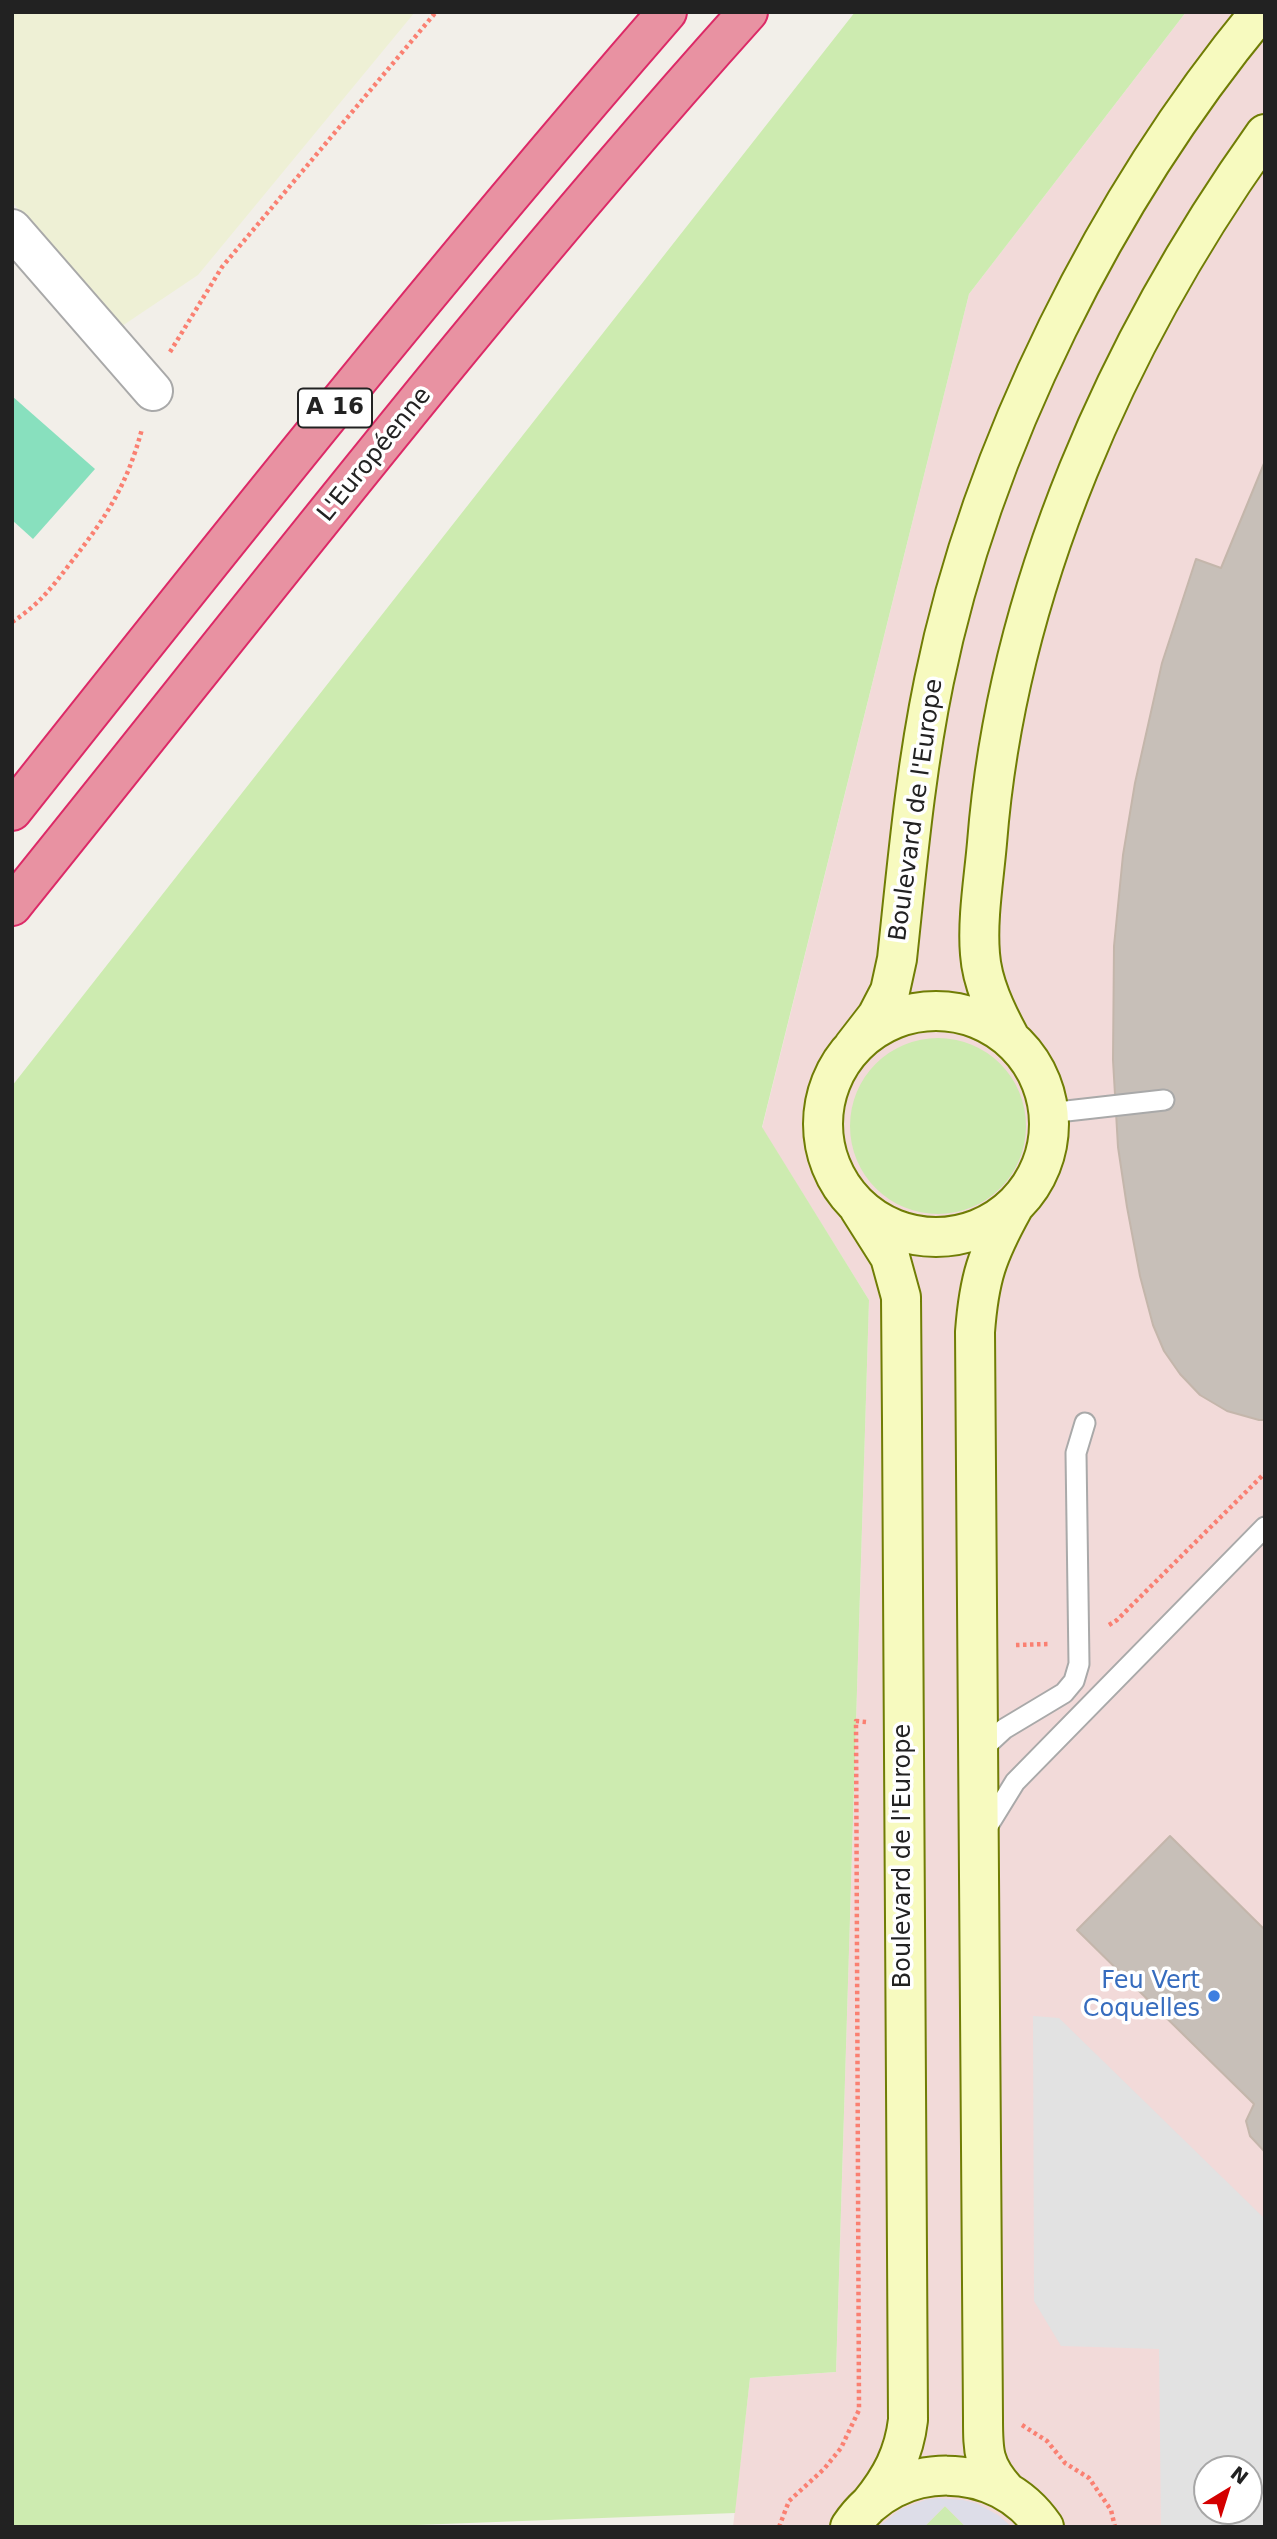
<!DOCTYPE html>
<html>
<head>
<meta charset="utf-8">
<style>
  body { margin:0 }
  #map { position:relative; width:1277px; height:2539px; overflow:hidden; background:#f2efe9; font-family:"DejaVu Sans",sans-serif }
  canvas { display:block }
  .frame { position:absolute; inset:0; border:14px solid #222; pointer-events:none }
  .north { position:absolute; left:1193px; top:2455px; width:70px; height:70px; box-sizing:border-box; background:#fff; border:2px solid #a7a7a7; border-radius:50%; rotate:38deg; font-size:19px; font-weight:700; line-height:28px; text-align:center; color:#222 }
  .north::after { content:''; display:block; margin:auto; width:24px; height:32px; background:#d40000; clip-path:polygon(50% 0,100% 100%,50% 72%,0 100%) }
</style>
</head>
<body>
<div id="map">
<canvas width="1277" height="2539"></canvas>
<div class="frame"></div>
<div class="north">N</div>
</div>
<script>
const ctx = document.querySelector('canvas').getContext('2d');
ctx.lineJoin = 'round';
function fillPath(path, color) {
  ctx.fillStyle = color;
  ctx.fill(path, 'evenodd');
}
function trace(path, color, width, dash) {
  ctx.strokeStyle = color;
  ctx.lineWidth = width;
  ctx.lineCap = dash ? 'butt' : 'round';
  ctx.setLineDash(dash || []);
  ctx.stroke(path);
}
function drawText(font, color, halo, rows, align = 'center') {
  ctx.font = font + ' "DejaVu Sans",sans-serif';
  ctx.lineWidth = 7;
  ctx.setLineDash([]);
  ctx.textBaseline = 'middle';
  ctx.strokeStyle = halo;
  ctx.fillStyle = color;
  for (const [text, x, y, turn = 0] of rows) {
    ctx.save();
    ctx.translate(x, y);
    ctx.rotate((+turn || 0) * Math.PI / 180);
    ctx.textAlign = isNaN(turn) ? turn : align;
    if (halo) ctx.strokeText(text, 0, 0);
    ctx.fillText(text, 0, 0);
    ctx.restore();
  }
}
fillPath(new Path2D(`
  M1186,12h79v2515h-532l17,-149 86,-6 33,-1072 -107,-172 207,-834zM1207,2469h42v42h-42z`), '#f2dad9');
fillPath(new Path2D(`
  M12,12h403l-217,263 -76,51 -110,-124z`), '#eef0d5');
fillPath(new Path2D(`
  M855,12h331l-217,282 -207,833 107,173 -33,1072 -86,6 -15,135 -372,14h-351v-1441z
  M850 1126a88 88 0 1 1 176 0a88 88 0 1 1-176 0Z
  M945,2506l21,21h-42z`), '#cdebb0');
fillPath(new Path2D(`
  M12,396l83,73 -62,70 -21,-19z`), '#88e0be');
fillPath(new Path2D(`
  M1033,2016l26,2 206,201v308h-104l-2,-178 -98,-3 -27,-45zM1207,2469h42v42h-42z`), '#e2e2e2');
fillPath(new Path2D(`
  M938,2498l25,2 13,3 22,12 14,12h-46l-21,-21 -21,21h-46l23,-18 24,-9z`), '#dddde8');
const building = new Path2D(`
  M1265,461v959h-6l-32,-9 -27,-16 -20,-21 -16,-23 -11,-26 -13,-49 -13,-69 -9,-60 -5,-87 1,-114 9,-91 12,-72 27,-120 34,-104 25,9z
  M1170,1836l95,94v222l-15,-16 -4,-15 8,-17 -177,-174z`);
fillPath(building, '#c7bfb8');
trace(building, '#c4b6ab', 2);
const service = new Path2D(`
  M1049,1113l115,-13
  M981,1755l9,-13 14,-13 60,-36 10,-12 5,-17 -3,-211 9,-30
  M986,1829l29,-47 250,-255`);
const minor = new Path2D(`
  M12,229l141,162`);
const secondary = new Path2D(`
  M823 1124a113 113 0 1 1 226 0a113 113 0 1 1-226 0Z
  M1010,1038c-14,-26 -28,-55 -30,-84 -3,-35 4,-76 7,-111 20,-255 131,-503 278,-709
  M853,1047l24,-31 13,-25 7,-32c10,-93 18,-186 37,-278 48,-235 173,-484 326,-669
  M859,1208l31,49 11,40 1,125 6,998c-4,34 -17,58 -38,84
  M1006,2491c-23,-25 -23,-40 -23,-72l-8,-1087c4,-54 12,-77 38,-124
  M850,2527c46,-69 148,-68 194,0`);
const motorway = new Path2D(`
  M12,811c214,-270 429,-539 655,-799
  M12,906c242,-300 478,-607 736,-894`);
trace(service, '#a9a9a9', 23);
trace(minor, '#a9a9a9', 42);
trace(secondary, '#707d05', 42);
trace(motorway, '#dc2a67', 42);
trace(new Path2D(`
  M170,352l52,-85 214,-255
  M12,622c28,-18 41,-36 60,-61 35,-45 55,-76 70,-132
  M1109,1625l8,-5 148,-147
  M1016,1645l33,-1
  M1022,2425l25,16 18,22 24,15 22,32 4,17
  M779,2527l10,-26 35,-32 17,-21 18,-38 -3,-689 10,1`), '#fa8072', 4.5, [3.5, 3.5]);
trace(service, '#fff', 19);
trace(minor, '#fff', 38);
trace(secondary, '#f7fabf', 38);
trace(motorway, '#e892a2', 38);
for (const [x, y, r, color] of [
  [1214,1996,7,"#3f7fe0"]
]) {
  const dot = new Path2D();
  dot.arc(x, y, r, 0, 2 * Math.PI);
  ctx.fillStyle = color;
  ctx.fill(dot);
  trace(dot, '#fff', 2.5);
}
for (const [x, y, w] of [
  [335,408,74]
]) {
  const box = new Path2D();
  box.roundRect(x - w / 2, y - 19.5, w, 39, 5);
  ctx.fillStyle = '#fff';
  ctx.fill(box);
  trace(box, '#222', 2);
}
drawText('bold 23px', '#222', null, [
  ["A 16",335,408]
]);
drawText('24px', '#222', '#fff', [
  ["L'Européenne",375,455,-51],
  ["Boulevard de l'Europe",917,810,-82],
  ["Boulevard de l'Europe",904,1856,-90]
]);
drawText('24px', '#366cbe', '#fff', [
  ["Feu Vert",1200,1982],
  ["Coquelles",1200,2010]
], 'right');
</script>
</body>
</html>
